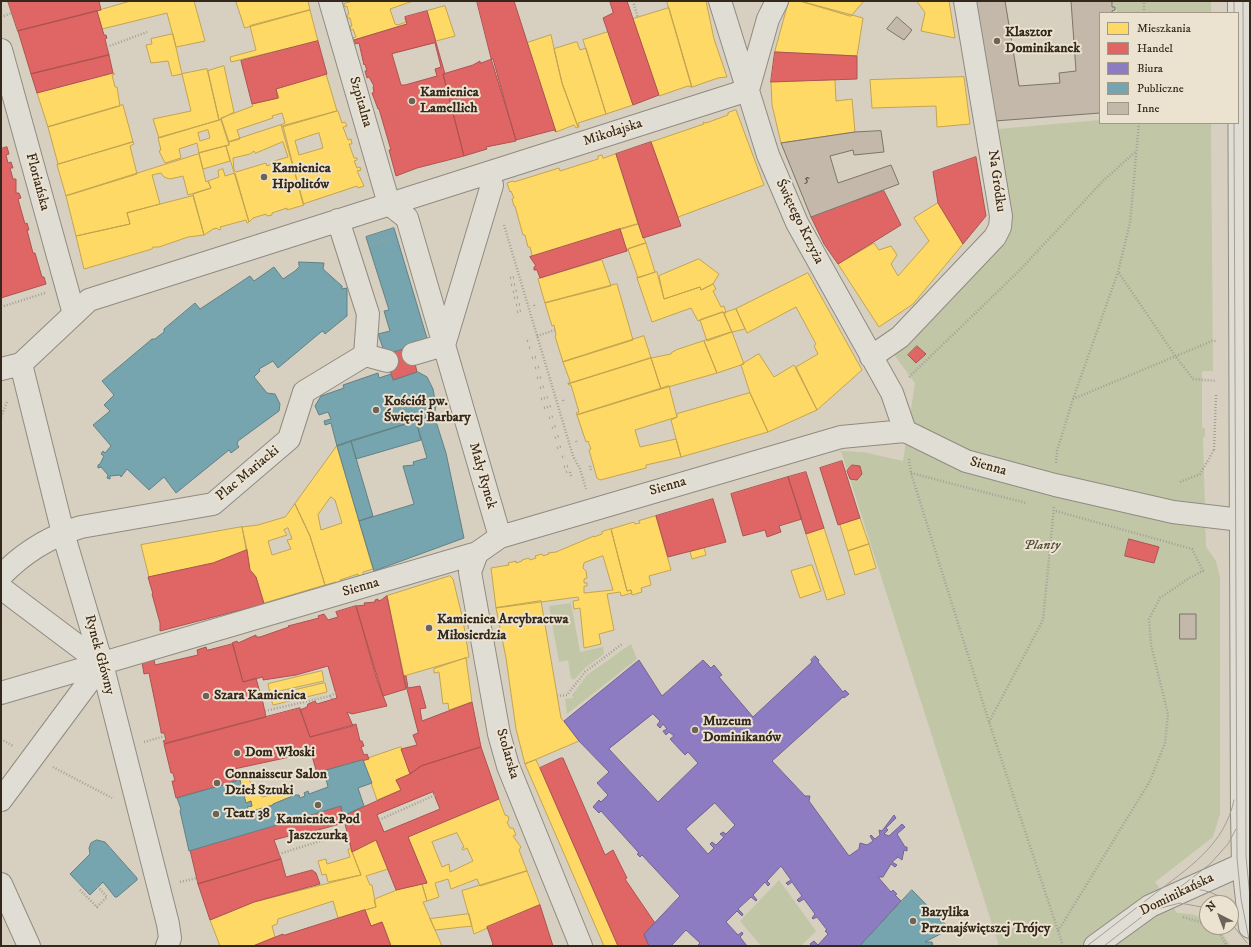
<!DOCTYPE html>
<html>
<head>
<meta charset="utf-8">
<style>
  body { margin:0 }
  #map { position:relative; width:1251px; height:947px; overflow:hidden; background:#d7d0c0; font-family:"IM FELL DW Pica",serif }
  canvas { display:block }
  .frame { position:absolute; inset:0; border:2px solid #34281d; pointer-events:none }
  .legend { position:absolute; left:1099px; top:12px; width:140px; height:112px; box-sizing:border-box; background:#ebe2d0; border:1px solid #a29888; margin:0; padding:5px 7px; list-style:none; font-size:12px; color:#34281d }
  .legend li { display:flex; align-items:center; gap:8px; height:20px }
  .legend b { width:20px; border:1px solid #a29888 }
  .north { position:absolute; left:1199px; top:895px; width:40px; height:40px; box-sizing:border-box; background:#ebe2d0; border:1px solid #a29888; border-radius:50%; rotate:318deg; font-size:11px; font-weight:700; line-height:16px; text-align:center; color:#34281d }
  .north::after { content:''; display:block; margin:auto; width:14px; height:18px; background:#6d6356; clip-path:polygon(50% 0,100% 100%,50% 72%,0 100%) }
</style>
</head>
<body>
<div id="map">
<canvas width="1251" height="947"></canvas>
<div class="frame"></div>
<ul class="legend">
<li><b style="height:11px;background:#ffd966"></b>Mieszkania</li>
<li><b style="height:11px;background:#e06666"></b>Handel</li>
<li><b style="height:11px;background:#8e7cc3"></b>Biura</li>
<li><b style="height:11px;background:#76a5af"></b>Publiczne</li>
<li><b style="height:11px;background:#c4b8aa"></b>Inne</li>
</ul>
<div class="north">N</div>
</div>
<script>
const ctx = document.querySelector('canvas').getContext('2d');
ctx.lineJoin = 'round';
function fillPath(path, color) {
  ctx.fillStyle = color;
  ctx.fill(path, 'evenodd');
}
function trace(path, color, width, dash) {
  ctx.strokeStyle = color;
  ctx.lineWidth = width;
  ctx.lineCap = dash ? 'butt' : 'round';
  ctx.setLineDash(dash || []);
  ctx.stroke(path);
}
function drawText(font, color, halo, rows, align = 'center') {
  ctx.font = font + ' "IM FELL DW Pica",serif';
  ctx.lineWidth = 4;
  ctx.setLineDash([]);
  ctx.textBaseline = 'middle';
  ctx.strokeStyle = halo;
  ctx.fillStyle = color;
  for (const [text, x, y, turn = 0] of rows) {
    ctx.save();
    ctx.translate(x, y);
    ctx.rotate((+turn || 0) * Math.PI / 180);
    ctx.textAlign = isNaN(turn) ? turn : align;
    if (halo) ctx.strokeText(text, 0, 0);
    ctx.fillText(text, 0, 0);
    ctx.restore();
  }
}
fillPath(new Path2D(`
  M1112,1h99v12h-94l-1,-6 -3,-1z
  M1100,120v3h111l2,248h-11v57h3v9h-2l3,110 10,14 4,17v236l-7,23 -58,45 22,31 14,1 16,5v8h11l13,19h-232l-158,-495 22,1 40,9 12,-78 -23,-31 116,-139 -10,-84z
  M571,603l9,49 23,-5 1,7 -19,14 -11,12 -3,-2 -3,-18 -9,2 -10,-56z
  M631,644l6,15 -70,55 -2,-15 8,-1 -1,-3 15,-20z
  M779,880l37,51 -15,15h-40l-21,-25z`), '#c1c6a6');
const homes = new Path2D(`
  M131,1h63l11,40 -29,6 -9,-34 -65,16 -5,-18z
  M236,1h72l2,9 -65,18z
  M353,1h60l-23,8 5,15 3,1 8,-3 -1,-4 2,6 -53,16 -1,-2 3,-1 -3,-8 -2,1 -1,-4h2l-2,-8h-2l-1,-3 2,-1 -2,-8 -2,1 -1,-3z
  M667,1h39l8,38 13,38 -9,1 -26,9z
  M789,1h11l63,17 -6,38 -82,-4z
  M800,1h64l-13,15z
  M917,1h32l6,37 -34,-7 4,-18z
  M445,6l10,30 -19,5 -9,-30z
  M669,8l23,79 -4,-1 -29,10 -26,-77z
  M310,10l8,31 -87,21 -1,-5 26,-7 -6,-24z
  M608,32l25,73 -27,9 -23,-74z
  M173,34l9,40 -10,2 -4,-15 -17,2 -5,-18 6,-1 -1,-5z
  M551,35l11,48 16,44 -2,1 -2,-3 -18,7 -29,-89z
  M577,42l3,8 6,-2 20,66 -28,9 1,4h-1l-16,-44 -8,-34z
  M224,66l10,46 -15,8 -11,-49z
  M207,69l12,51 -60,18 -6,-19 38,-8 -9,-37z
  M113,73l2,1 -3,1 3,12h2l3,19 -72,21 -11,-34z
  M326,74l11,37 -55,16 -1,-2 4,-2 -3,-10 -10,3 1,2 -36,12 3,9 -11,3 -8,-24 32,-12 -1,-2 27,-6 -3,-9z
  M964,77l6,47 -33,3 -1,-21 -64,2 -2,-28z
  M835,80l1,21 16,-2 3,33 -74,11 -9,-38 -1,-23z
  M123,105l10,37 -75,22 -10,-37z
  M736,110l28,75 -86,32 -27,-75 53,-18 -1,-2 3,1 22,-8v-2z
  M338,111l4,12 3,-1 2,4 -4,1 5,13 3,-1 1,5h-3l5,14h3v2l-3,1 3,7 3,-1 1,3 -4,1 7,15 -6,2 -1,-2 -54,18 -20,-78zM319,133l4,15 -24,7 -4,-14z
  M221,120l8,25 -30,8 -2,-10 -18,6 2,9 -16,5 -6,-12 2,-1 -3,-12zM208,130l2,8 -10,3 -2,-8z
  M281,125l23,80 -17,5v-2l-15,5v2l-5,1 -1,-2 -13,4 -4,4 -23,-76 3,-1v-3zM283,142l5,15 -17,5 1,2 -5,2 -1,-3 -30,9 -2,-2 -1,-12 17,-4 4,-3 1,2z
  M133,142l1,2 -4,2 7,28 -71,22 -9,-31z
  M226,146l4,15 -27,8 -4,-16z
  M199,154l7,28 2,-1 3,7 -23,7 -5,-19 -13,3 -6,-2 -3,-4 -9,2 8,29 -33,9 3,11 -54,12 -10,-40z
  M616,154l22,70 -108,33 2,-2 -2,-8h-2l-3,-12h-2l-8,-29h-1l-2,-7 2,-1 -3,-7 -1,1 -3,-9 6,-2 1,1 45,-14 1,3 38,-12v-3l4,-1 1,3z
  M223,169l2,7 10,-3 14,49 -2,1 -1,-3 -26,7 1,2 -2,1 -2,-2 -4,1 -9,6 -11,-41 18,-6 -3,-7 11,-4 -1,-6z
  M193,196l11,39 -16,2 -29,10h-6l-1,2 -68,20 -8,-33 54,-12 -3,-11z
  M938,203l25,41 -50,60 -34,23 -41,-63 36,-21 5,7 12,-4 6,9 -6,9 7,12 31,-35 -15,-23z
  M638,224l8,19 -18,6 -1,2 -7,-22z
  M646,243l9,29 -17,6 -10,-29z
  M699,259l20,15 -6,10 -12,6 -1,-3 -36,12 -5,-23z
  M602,260l9,26 -66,17 -7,-24z
  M657,272l7,27 36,-12 1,3 12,-6 3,5 -3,2 8,16 3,-1 2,7h-2l-1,-1 -25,9 -7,-13 -39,14 -15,-44z
  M808,273l54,97 -45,40 -21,-43 22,-13 -4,-8 2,-2 -20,-37 -49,26 -11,-24z
  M617,284l16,56 -70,22 -8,-26 1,-1 -2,-10 -2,1 -7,-23z
  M736,309l9,20 -13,3 -8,-19z
  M723,312l9,20 -25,9 -7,-21z
  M732,332l12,32 -27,9 -13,-32z
  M644,336l7,22 -83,26 2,-3 -7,-19z
  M704,341l13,32 -56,16 -10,-31 20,-4v-1l5,-3z
  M759,354l15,23 20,-12 23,45 -49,22 -18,-39 -9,-28z
  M651,358l10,31 -84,26 -1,-2 3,-1 -8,-27h-2l-1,-1z
  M669,386l8,31 -42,13 5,17 36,-8 5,18 -35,8v3l-46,12 -3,-2 -8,-28 2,-1 -3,-8 -2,1 -9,-27z
  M750,393l18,39 -87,25 -10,-37 6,-3v-3z
  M337,446l36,123 -10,3v5l-4,1 -1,-4 -18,6 1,4 -4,1 -1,-3 -11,3 -15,-49 -15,-32zM331,497l4,3 7,23 -21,7 -3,-15z
  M295,504l15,32 15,49 -61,18 -8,-26 -6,-7 -8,-43 16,-2 27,-8zM288,528l4,11 -5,1 4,9 -19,6 -4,-14 19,-6 -3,-5z
  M656,516l15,54 -22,6 2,9 -10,3 1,4 -10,3 -1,-5 -4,1 -16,-62 23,-7 1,2 5,-1 -1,-2z
  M860,518l9,26 -21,7 -8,-26z
  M242,527l5,23 -34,13 -64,14 -8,-32z
  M824,528l21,66 -18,6 -21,-66z
  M611,529l16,62 4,-1 1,3 -11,3 -1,-4 -13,2 7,36 -15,4 2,10 -17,4 -4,-40 -6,1 -1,-8 6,-1 -1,-3 -82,11 -5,-40 18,-3 -1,-2 8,-2v2l6,-2v-1l7,-2 1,2 6,-2 -1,-2 7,-2 1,2 6,-2 -1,-1 8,-1 38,-16v1l8,-3v-2zM603,556l10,34 -29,3v-7h3v-3h-3v-4l3,-1 -1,-7 -3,-3 1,-5z
  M869,544l7,24 -21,7 -7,-24z
  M704,548l2,7 -14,4 -2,-7z
  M812,565l9,26 -21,7 -9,-27z
  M450,576l3,3 10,41 6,37 -65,19 -17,-80z
  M541,601l20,117 18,23 -54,23 -9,-35 -10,-71 -10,-50z
  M466,658l6,44 -23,8 -1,-7 -5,1 -4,-32 -5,1v-4z
  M322,671l2,10 -54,12 -2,-9z
  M325,683l2,9 -54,13 -3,-9z
  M401,747l9,27 -14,6 5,10 -24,10 -14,-40z
  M536,760l4,8 78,178h-14l-79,-182z
  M249,778l3,10 -1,5 -7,3 -4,-16z
  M252,788l10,9 31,-7 1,6 -21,8v1l-24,7 -2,-5 5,-1 -1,-5 -5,2 -2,-7 7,-3z
  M499,799l6,16 3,1 1,4 -2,2 3,6h3l3,7 -3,1 8,11 -2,3 8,21 -47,15 -3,-7 -26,10 -3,-10 -13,4 4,14 -12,4 -5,-17 5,-1 -19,-46zM457,833l7,14 -2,1 1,2 4,-2 6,13 -23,11 -1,-8 -7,3 -10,-25z
  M376,840l12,29 -22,7 4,9h2l4,22 -38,11 -5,-17 -55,18 -1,5 -5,2 3,11 -22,9h-33l-10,-26 44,-18 107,-27 -9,-23z
  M351,849l10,26 -33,7 -2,-8 -4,1 -4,-14 8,-2 1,5 23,-7 -2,-7z
  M527,871l13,34 -66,29 -12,-43z
  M422,884l5,17 -4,1 19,44h-51l-9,-24 -11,4 -6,-16 11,-3 -2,-7 3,-2 20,-8z
  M469,914l3,12 -37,4 -5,-11z`);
fillPath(homes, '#ffd966');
trace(homes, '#c2a450', 1);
const shops = new Path2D(`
  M8,1h91l2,9 -83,21z
  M477,1h37l42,131 -2,-2 -38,10 -24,-78z
  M610,1h17l32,94 -26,10 -30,-87 10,-5z
  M97,11l7,24h2l1,3 -2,1 4,16 -78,19 -13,-43z
  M427,11l18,63h-2l21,82 -47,12 -21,8 -7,-26h2l-12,-41h-1l-6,-16 2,-1 -1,-5 1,-1 -5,-9 -2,1 -2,-7h2l-2,-7 -1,1 -5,-22 -4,1 -1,-4 53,-16 -2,-7zM435,43l6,24 -6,2 2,7 -32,9h-4l-9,-31z
  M318,41l9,33 -51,15 2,9 -26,6 -11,-43z
  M775,52l82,4v23l-86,3z
  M109,55l4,18 -76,20 -6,-19z
  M493,59l23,82 -30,6 1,2 -23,7 -21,-82 30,-9 7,-4v2z
  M651,142l30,84 -38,12 -27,-84z
  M7,147l2,7 -3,1 2,8 3,-1 2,6h-3l3,11h3v14h3l2,5 -3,1 7,25 2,-1 2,7h-2l6,23h2l7,24h2l2,7 -45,14v-149z
  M976,157l10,59 -23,28 -25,-41 -5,-31z
  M884,191l17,34 -63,39 -14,-20 -13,-27z
  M620,229l7,22 -87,27 -3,-8h-3v-3l2,-1 -6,-9z
  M917,346l9,8 -10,9 -8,-8z
  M411,347l6,25 -24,8 -8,-26z
  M842,461l18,57 -22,7 -18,-57z
  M852,465l8,1 2,8 -5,6 -7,-1 -3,-8z
  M806,472l18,56 -18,6 -18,-57z
  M788,477l14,42 -23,7 2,6 -14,5 -2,-7 -22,6 -12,-42z
  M713,499l13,43 -58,15 -12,-41z
  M1129,539l30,8 -5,16 -29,-7z
  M247,550l3,20 6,7 8,27 -104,27v-8l-8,-29h1l-5,-17 65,-14z
  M387,596l19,93 -23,7 -27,-90 9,-1 -1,-2 11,-1v-2l3,-1v2l3,-1z
  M356,606l21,74 10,26 -35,8 -5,-2 6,14 -43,11 -10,-27 7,-3 1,-3 7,-3 2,3 20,-6 -9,-32 -32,9 -33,5v-3l-20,5 -11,-39 5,-2 1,2 18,-8v2h4l29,-10 -1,-1 31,-8 -1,-2 6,-2 4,6 10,-3 -2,-5z
  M233,644l10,38 13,-4 4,15 -2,1 2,5 2,-1 4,19 -101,27 -2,-3 3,-1 -2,-7h-3v-2l-12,-58 -5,1 -2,-12 12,-3 1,6 43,-10 -1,-5 9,-3 1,3z
  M404,676h2l2,12 12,-2 6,22 -6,1 2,12 50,-19 9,45 -60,19 -11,8 -9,-25 16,-4 -4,-10 5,-2z
  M300,708l10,29 46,-13 4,17h2l2,5 -3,1 3,8 3,-1 2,5 -52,14 -5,-17 2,-1 -1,-3 -79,17 2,8 2,-1 2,4 -64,18 -4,-17h3l-2,-8h-2l-7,-29z
  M481,747l18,52 -91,38 19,46 -31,7 -20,-50 -24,12 -9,-36 58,-26 -5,-10 14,-6 11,-8zM433,792l7,17 -56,23 -7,-17z
  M561,758h2l42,97 8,-5 14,28 -2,1 30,44 -11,11 5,12h-31l-78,-178z
  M341,806l2,17 -39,11v-2l-30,8 7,19 -83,25 -8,-34z
  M281,859l5,18 26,-7 4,3 4,11 -66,18 -44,18 -12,-36z
  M540,905l13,41h-62l2,-2 -6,-17z
  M365,910l6,16 11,-4 9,24h-138l30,-12 1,1z`);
fillPath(shops, '#e06666');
trace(shops, '#ac5350', 1);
const offices = new Path2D(`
  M815,656l4,4 -1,2 25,30 2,-2 4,4 -5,4 -1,-1 -71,64 33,35h5l-1,5 40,55 10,-7 1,-6 7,2 6,-4 -3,-5 1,-1 4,4 5,-4 -1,-5 3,1 12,-16 2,3 -10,10 2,2 -4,4 5,2 13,-12 3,3 -8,7 8,13h2v4l-3,-1 -2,10 -4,-3 -6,5 5,3 -2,2 -4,-3 -8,13h-5l13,15 2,-2 4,4 -2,1 6,6 -41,45h-48l-2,-2 4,-3 4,4 10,-11 -3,-3 2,-1 -10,-13 -4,2 -1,-1 3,-4 -11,-15 -5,3 -2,-2 5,-4 -10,-14 -4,3 -2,-2 5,-3 -10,-14 -14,15 3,3 -2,2 -3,-4 -12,13 4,5 -1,1 -5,-4 -13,12 5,5 -1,2 -5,-5 -11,11 12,13 4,-3 1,2 -3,3 7,9h-50l3,-3 -14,-13 -15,16h-22l-5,-12 36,-38 -38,-41 -2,2 -3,-3 2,-1 -38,-42 -2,2 -6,-6 6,-7 2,2 7,-7 -11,-12 12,-11 -30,-31 -15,-20 75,-61 23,36 41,-36 8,8 3,-3 8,10 -3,2 34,40 59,-55 -1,-2zM653,714l7,7 -3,4 3,3 3,-4 4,5 -4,2 3,4 3,-3 5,4 -4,3 15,16 3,-3 10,11 -40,39 -49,-53zM715,803l20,22 -9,9 -3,-2 -3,2 4,3 -8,8 -4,-3 -2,2 4,4 -6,6 -22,-25z`);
fillPath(offices, '#8e7cc3');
trace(offices, '#736391', 1);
const public = new Path2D(`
  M394,228l35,117 -18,2 -26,7 -7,-20 12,-3 -6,-20 5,-1 -23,-73z
  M299,262l25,1 -1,6 19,17v3l5,-1v28l-22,18 -2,-3 -2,1 -43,36 -5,-7 -14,8 1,2 -6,6 13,16 8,1 5,10 -1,7 -41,30 -1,3 2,3 -8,6 -2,-3 -53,43 -12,-16 -15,13 -22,-21 -6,8 -1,-2 -10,1v3l-3,-1 1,-3 -7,-8 -3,1v-3l2,-1 4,-8 -3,-2 2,-3 2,2 6,-7 -18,-21 17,-14 -6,-6 10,-10 -12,-14 50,-42h3l9,-7v-3l31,-26 5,6 50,-33 4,5 20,-14 9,12 12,-8 4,-4z
  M418,372l9,5 6,12 3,17 -2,9 -97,31 -6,-23 -6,2 -1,-4 7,-2 -3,-7 -9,3 -4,-9 6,-10 23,-8 -1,-3 35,-12 1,5 12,-4 2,6z
  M434,415l12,38 18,85 -90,33 -15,-50 55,-17 -11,-38 11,-1 -1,-3 14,-4 -11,-37z
  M416,421l5,19 -65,19 -5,-18z
  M351,441l22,75 -14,5 -22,-75z
  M363,760l9,23 -14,5 6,18 -21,10 -2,-10 -152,45 -9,-40 1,-2 -4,-11 63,-18 6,23 5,-2 1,5 -5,1 2,5 24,-7v-1l22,-9h4l1,3 5,-2 -1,-3 4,-2 1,3 19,-7 -4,-16z
  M97,840l8,2 32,36v2l-20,17h-2l-12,-15 -13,13 -20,-21 20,-20 -1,-6 2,-5z
  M912,890l38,39 -25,13h7l1,4h-73z`);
fillPath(public, '#76a5af');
trace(public, '#628083', 1);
const building = new Path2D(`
  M976,1h29l14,85 41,-3 -1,-10 17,-2 -5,-70h41v6h3v3l-3,1v2h-12v100l-105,8 -20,-118z
  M897,17l15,13 -8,10 -17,-11z
  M881,131l3,21 -30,3 -1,-5 -23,6 8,27 53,-18 8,19 -88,33 -30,-74 74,-11z
  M1180,614h16v25h-16z`);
fillPath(building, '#c4b8aa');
trace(building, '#7a746a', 1);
const street = new Path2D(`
  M330,1l59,203
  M720,1l48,154 29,68 95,170 13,38
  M1239,1l3,813 1,50 7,63
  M1,50l73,264
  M748,90l20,-71 9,-18
  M389,204l18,14 93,319
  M338,220l30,94 -3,41
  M413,354l31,-9 48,-160
  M871,357l29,-20 95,-100 5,-10 1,-11 -36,-215
  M21,364l68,-64 659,-210
  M1,369l20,-5 42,169 39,131 66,260 2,14 -3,8
  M477,553l-7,19 29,162 9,32 73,180
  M1,576c22,-23 50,-40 80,-49l132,-23 76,-65 15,-47 61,-37 22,6
  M1,588l101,76 -101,136
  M1,693l476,-140 23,-16 341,-100 64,-6 61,30 89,24 118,27 68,8 9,3
  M1,884l28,62
  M1095,946l55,-40 93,-42`);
trace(street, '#908b81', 24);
trace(new Path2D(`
  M633,1l5,17
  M1144,13v-12
  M1,17l11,-4
  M107,47l40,-15
  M504,225l69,231 7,13 6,20
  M370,245l20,-7
  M1119,273l57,84 17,22 23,2
  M510,278l5,-1
  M511,285l5,-1
  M513,292l5,-2
  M514,298l5,-1
  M516,305l5,-1
  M534,305l1,3
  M1,307l44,-14
  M517,312l5,-2
  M537,336l18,-6
  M527,341l3,-1
  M529,348l3,-1
  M532,358l4,-1
  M535,368l4,-1
  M909,377l109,-105 85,-91 32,-29
  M537,378l5,-1
  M540,388l5,-2
  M541,399l7,-2
  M1073,399l139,-58h4
  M563,400l1,3
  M544,408l7,-2
  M1,417l6,-15
  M549,418l5,-2
  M552,428l4,-2
  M555,438l4,-2
  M576,441l1,3
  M557,448l5,-2
  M1214,450l2,-56
  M562,457l3,-1
  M909,459l2,14 78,249 74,224
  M1056,463l1,-12 16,-52 45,-127 12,-49 9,-100
  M590,466l1,4
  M564,467l4,-1
  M566,472l3,-1
  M570,472l1,4
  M911,473l115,30
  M1180,482l20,-8 14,-24
  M1056,511l136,38 11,22 -14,7 -29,20 -11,21 2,26 17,69 -3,29 -15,38 -92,150
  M330,696l6,-3
  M557,696l10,-1 18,-23 37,-28
  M265,711l65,-15 2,3
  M989,722l54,-102 11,-113
  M1,739l12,7
  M144,742l21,-6
  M53,767l59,31
  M379,820l56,-25
  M279,854l67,-21
  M180,882l17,-4
  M80,890l17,17 10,-10 -9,-10
  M1183,917l24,7
  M1212,927l8,7 7,12`), '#a39f97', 2.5, [1, 2]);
trace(street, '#e0ddd5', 22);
trace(new Path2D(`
  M1234,1v12
  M1243,1l3,856 4,40
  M1234,123l3,735 4,41 9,45
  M1179,889c18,-2 35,2 51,14
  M1157,909l23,-6 27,5
  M1231,923l16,20
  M1087,946c22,-17 44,-34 66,-51 34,-26 72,-50 81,-95
  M1104,946l106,-82 18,-20 8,-15`), '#a39f97', 1);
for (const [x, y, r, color] of [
  [997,41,4,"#6d6356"],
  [412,101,4,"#6d6356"],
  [264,177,4,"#6d6356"],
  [376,410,4,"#6d6356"],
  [429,628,4,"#6d6356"],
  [206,696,4,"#6d6356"],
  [695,730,4,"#6d6356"],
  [237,753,4,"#6d6356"],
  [217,783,4,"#6d6356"],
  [318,805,4,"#6d6356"],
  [216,814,4,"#6d6356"],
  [913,921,4,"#6d6356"]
]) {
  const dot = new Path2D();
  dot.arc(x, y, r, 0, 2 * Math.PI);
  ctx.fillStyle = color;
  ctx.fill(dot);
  trace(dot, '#ebe2d0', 1.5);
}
drawText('12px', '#5a4e42', null, [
  ["5",807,180]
]);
drawText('bold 14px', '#34281d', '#ebe2d0', [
  ["Klasztor",1005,33],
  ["Dominikanek",1005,49],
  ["Kamienica",420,93],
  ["Lamellich",420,109],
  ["Kamienica",272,169],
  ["Hipolitów",272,185],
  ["Kościół pw.",384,402],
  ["Świętej Barbary",384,418],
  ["Kamienica Arcybractwa",437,620],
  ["Miłosierdzia",437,636],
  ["Szara Kamienica",214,696],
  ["Muzeum",703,722],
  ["Dominikanów",703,738],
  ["Dom Włoski",245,753],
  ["Connaisseur Salon",225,775],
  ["Dzieł Sztuki",225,791],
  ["Teatr 38",224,814],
  ["Kamienica Pod",318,820,"center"],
  ["Jaszczurką",318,836,"center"],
  ["Bazylika",921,913],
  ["Przenajświętszej Trójcy",921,929]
], 'left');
drawText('14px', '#34281d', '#ebe2d0', [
  ["Szpitalna",360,102,74],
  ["Mikołajska",613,133,-18],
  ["Na Gródku",996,181,82],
  ["Floriańska",37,182,75],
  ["Świętego Krzyża",799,222,64],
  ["Sienna",988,467,16],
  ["Plac Mariacki",248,474,-40],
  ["Mały Rynek",482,476,74],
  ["Sienna",668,487,-16],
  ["Sienna",361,588,-16],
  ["Rynek Główny",99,655,75],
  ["Stolarska",507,754,74],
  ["Dominikańska",1177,895,-26]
]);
drawText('italic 14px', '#534d3a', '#ebe2d0', [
  ["Planty",1042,546]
]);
</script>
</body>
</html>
